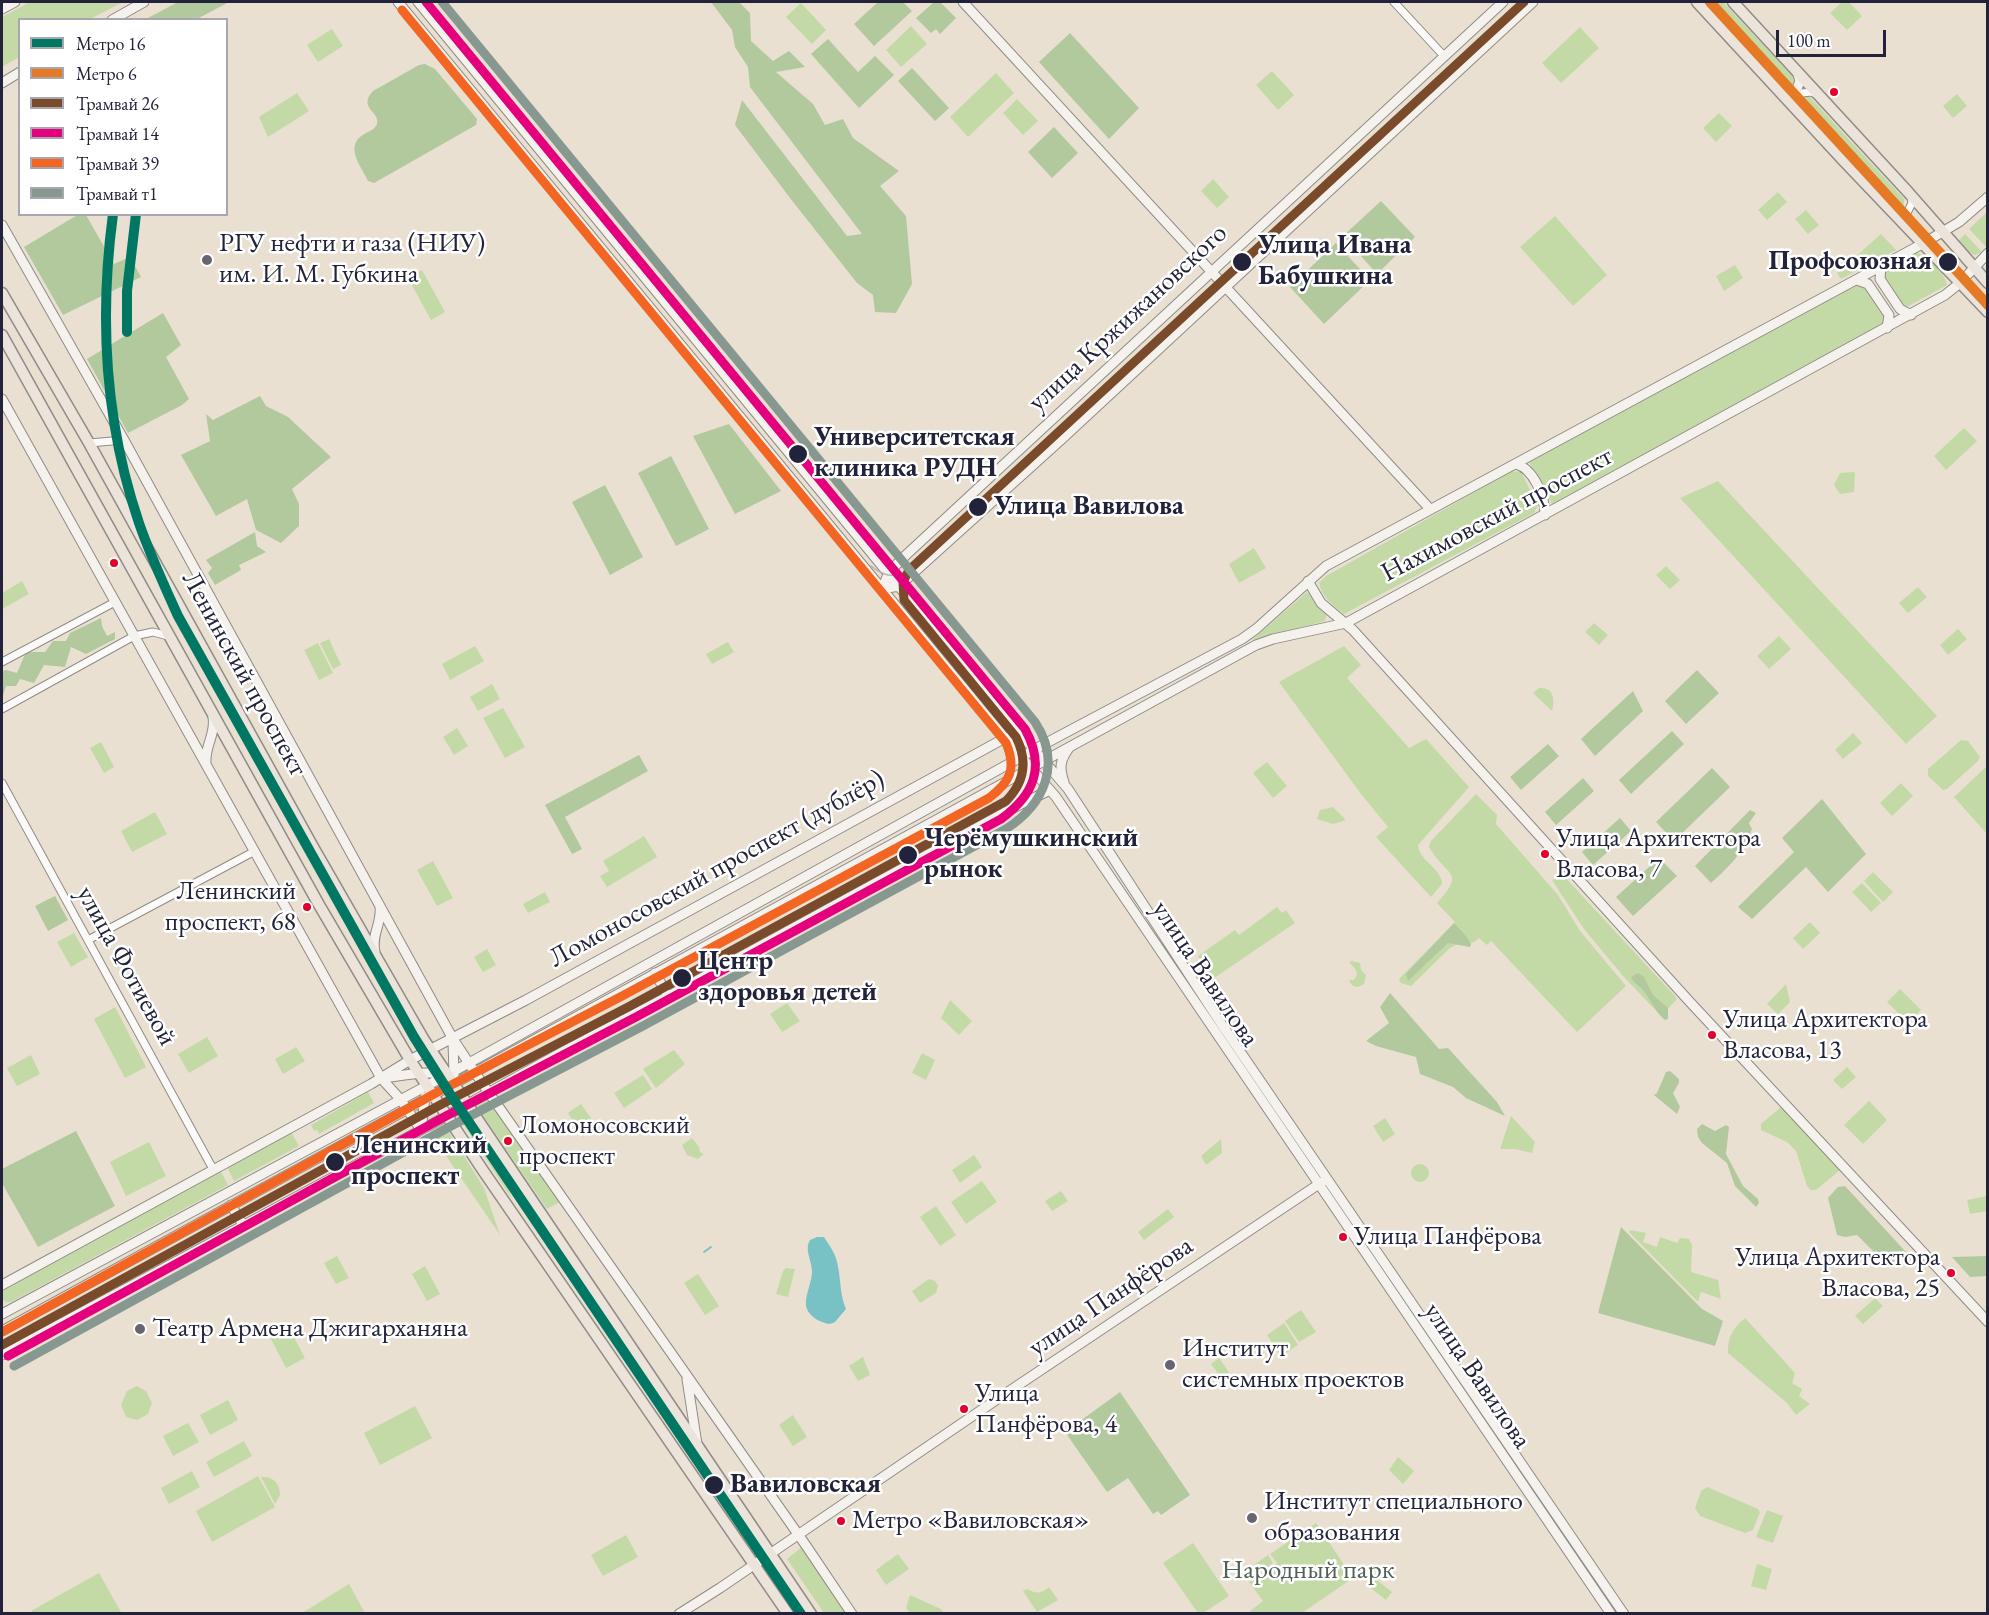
<!DOCTYPE html>
<html>
<head>
<meta charset="utf-8">
<style>
  body { margin:0 }
  #map { position:relative; width:1989px; height:1615px; overflow:hidden; background:#e9e0d1; font-family:"EB Garamond",serif }
  canvas { display:block }
  .frame { position:absolute; inset:0; border:3px solid #22223b; pointer-events:none }
  .legend { position:absolute; left:18px; top:18px; width:210px; height:198px; box-sizing:border-box; background:#fff; border:2px solid #a7a7b1; margin:0; padding:8px 10px; list-style:none; font-size:18px; color:#22223b }
  .legend li { display:flex; align-items:center; gap:12px; height:30px }
  .legend b { width:30px; border:2px solid #a7a7b1 }
  .scale { position:absolute; left:1776px; top:30px; width:110px; height:27px; box-sizing:border-box; border:3px solid #22223b; border-top:0; padding-left:8px; font-size:18px; line-height:21px; white-space:nowrap; color:#22223b; -webkit-text-stroke:4px #fff; paint-order:stroke }
</style>
</head>
<body>
<div id="map">
<canvas width="1989" height="1615"></canvas>
<div class="frame"></div>
<ul class="legend">
<li><b style="height:8px;background:#007763"></b>Метро 16</li>
<li><b style="height:8px;background:#e67924"></b>Метро 6</li>
<li><b style="height:8px;background:#7a4b2a"></b>Трамвай 26</li>
<li><b style="height:8px;background:#e5007d"></b>Трамвай 14</li>
<li><b style="height:8px;background:#f26522"></b>Трамвай 39</li>
<li><b style="height:8px;background:#869890"></b>Трамвай т1</li>
</ul>
<div class="scale">100 m</div>
</div>
<script>
const ctx = document.querySelector('canvas').getContext('2d');
ctx.lineJoin = 'round';
function fillPath(path, color) {
  ctx.fillStyle = color;
  ctx.fill(path, 'evenodd');
}
function trace(path, color, width, dash) {
  ctx.strokeStyle = color;
  ctx.lineWidth = width;
  ctx.lineCap = dash ? 'butt' : 'round';
  ctx.setLineDash(dash || []);
  ctx.stroke(path);
}
function drawText(font, color, halo, rows, align = 'center') {
  ctx.font = font + ' "EB Garamond",serif';
  ctx.lineWidth = 5;
  ctx.setLineDash([]);
  ctx.textBaseline = 'middle';
  ctx.strokeStyle = halo;
  ctx.fillStyle = color;
  for (const [text, x, y, turn = 0] of rows) {
    ctx.save();
    ctx.translate(x, y);
    ctx.rotate((+turn || 0) * Math.PI / 180);
    ctx.textAlign = isNaN(turn) ? turn : align;
    if (halo) ctx.strokeText(text, 0, 0);
    ctx.fillText(text, 0, 0);
    ctx.restore();
  }
}
fillPath(new Path2D(`
  M30,2h93l-33,17 -70,1 -1,37 -17,10v-50z
  M1704,2h19l72,77 1,7 -6,4 -6,-1z
  M1842,2h7l13,14 -15,14 -17,-17z
  M801,3l25,27 -14,14 -26,-27z
  M911,26l16,18 -26,23 -15,-17z
  M1580,27l19,21 -38,35 -19,-20z
  M332,29l11,17 -25,16 -11,-17z
  M1272,71l22,24 -16,15 -22,-25z
  M996,73l18,20 -46,44 -18,-20z
  M297,93l12,18 -41,26 -9,-20z
  M1957,94l10,12 -14,12 -10,-12z
  M1806,96l4,1 94,102v6l-3,2 -3,-2 -98,-100 2,-6z
  M1017,99l21,22 -15,14 -20,-22z
  M1719,113l13,13 -16,16 -13,-14z
  M1213,179l16,18 -12,11 -16,-17z
  M1778,192l9,10 -20,18 -9,-10z
  M1806,210l13,15 -11,9 -13,-15z
  M1987,212l1,35 -1,1 -18,-19z
  M1555,216l52,59 -34,31 -53,-59z
  M1881,234l15,16 -55,29 -4,-6z
  M1965,234l17,18 -7,3 -9,-4 -8,-10z
  M1916,252c13,5 28,20 31,33l-42,23 -23,-28 3,-10z
  M1735,265l8,13 -19,13 -8,-15z
  M422,270l23,42 -14,8 -23,-42z
  M1859,284l11,8 14,23 -1,8 -331,181 -23,-42z
  M1964,428l13,13 -31,29 -12,-14z
  M1512,471l9,1 17,33 -4,8 -190,101c-11,-9 -22,-16 -25,-31l7,-7z
  M1855,472l-1,20 -14,2 -6,-9 6,-12z
  M1718,481l219,235 -31,28 -226,-246z
  M1254,548l12,20 -27,15 -10,-19z
  M1666,566l14,14 -10,9 -14,-14z
  M22,581l7,13 -27,15v-16z
  M1918,587l9,10 -19,16 -9,-10z
  M1307,592l20,21 -2,8 -73,19z
  M1594,623l14,12 -9,10 -14,-13z
  M1958,629l9,10 -19,16 -8,-10z
  M1779,636l12,13 -22,20 -12,-13z
  M329,639l12,26 -8,4 -13,-26z
  M728,642l6,10 -22,12 -6,-10z
  M318,643l15,30 -14,7 -15,-30z
  M475,646l9,15 -34,19 -8,-16z
  M1344,646l17,19 -14,13 62,70 17,-9 43,48 -51,58c1,16 24,23 24,39l-11,13 -55,-60 12,-10 -27,-33 -82,-112z
  M492,684l8,15 -22,12 -8,-14z
  M1539,688c15,-1 16,11 13,23l-19,-18z
  M503,708l22,39 -20,11 -22,-40z
  M457,728l11,18 -14,9 -11,-18z
  M1853,733l9,10 -19,16 -8,-9z
  M1961,740l7,1 12,16 -2,4 -31,28 -4,1 -15,-14v-7z
  M101,742l13,25 -10,6 -14,-25z
  M1267,762l20,24 -14,12 -20,-25z
  M1987,766v68l-33,-37z
  M1901,783l12,13 -21,20 -12,-13z
  M1476,794l21,21 -1,9 62,71 22,36 46,55 -49,46 -86,-91 -4,4 -8,-7c-7,6 -11,7 -20,5l-9,5 -39,38 -10,-3 -2,-4 56,-57 -18,-19c30,-33 9,-26 -8,-56l2,-6z
  M1333,807l13,13 -13,4 -16,-5 3,-9z
  M155,812l12,22 -35,18 -11,-21z
  M644,836l13,21 -50,30 -7,-11 9,-5 -6,-10z
  M433,861l20,37 -16,8 -20,-36z
  M1873,872l20,20 -10,10 -19,-21z
  M1562,874l113,122 2,3 -16,17 -38,-40 -39,-47 -32,-49z
  M1862,883l19,20 -10,9 -19,-20z
  M545,892l5,10 -22,11 -5,-9z
  M1277,907l5,6 4,-3 9,13 -81,55 -16,-22 37,-26 4,5z
  M1810,922l10,11 -17,16 -10,-11z
  M74,933l14,24 -17,10 -14,-25z
  M487,949l9,16 -13,7 -9,-15z
  M1352,961l8,2 1,7 5,5 -2,9c-6,4 -12,4 -15,-4h5l3,-6 -1,-4 -7,-8z
  M1786,984l4,18 -12,12 -11,-10z
  M1900,989l21,21 -13,13 -21,-21z
  M950,1000l22,21 -13,14 -18,-17z
  M787,1003l13,18 -18,11 -12,-18z
  M115,1007l31,60 -21,11 -31,-59z
  M207,1037l11,19 -29,17 -11,-19z
  M296,1047l9,14 -22,13 -8,-15z
  M674,1050l11,14 -29,24 -13,-19z
  M922,1053l13,7 -9,20 -14,-7z
  M31,1055l9,19 -23,12 -10,-18z
  M1847,1067l9,10 -14,12 -9,-9z
  M643,1075l9,14 -28,19 -10,-15z
  M368,1092l6,11 -55,31 -2,-4 -3,1 -3,-6z
  M489,1095l71,107 -13,7 -71,-104 1,-5z
  M1869,1101l18,19 -24,24 -19,-19z
  M581,1104l16,23 -14,10 -15,-24z
  M1781,1107l59,63 -24,20h-5l-4,-4 -11,-35 -9,-9 -26,-12v-6z
  M463,1112l37,57 12,30 -54,-83z
  M1511,1116l24,26 -3,11 -17,-4h-15z
  M1385,1118l10,16 -12,8 -10,-16z
  M441,1124h3l40,64 16,47 -69,-101v-5z
  M291,1132l8,14 -65,35 -7,-14z
  M692,1138l7,9 1,5 4,2 -6,5 -11,-4 -5,-10z
  M1221,1139l1,14 -16,12 -5,-9z
  M149,1142l17,34 -40,20 -16,-34z
  M974,1155l8,12 -22,16 -8,-13z
  M1411 1173a9 9 0 1 1 18 0a9 9 0 1 1-18 0Z
  M220,1170l8,15 -217,117h-5l-4,-3 1,-11z
  M982,1181l15,21 -31,22 -15,-22z
  M1061,1191l7,10 -16,10 -7,-10z
  M1987,1196v15l-17,3 -3,-14z
  M936,1206l20,29 -16,11 -20,-29z
  M1168,1209l6,8 -30,23 -6,-8z
  M1631,1230l15,3 -3,9 14,5 3,-10 17,6 3,-5 9,1 3,6 -1,27 27,8 3,19 -20,-7 -3,10 -69,-70z
  M337,1256l12,22 -13,6 -12,-21z
  M425,1266l15,28 -13,7 -15,-27z
  M786,1268l9,1 -7,28 -12,-3 7,-23z
  M698,1274l21,32 -14,9 -21,-32z
  M929,1279l6,2 3,5 -2,7 -16,10 -8,-12z
  M1875,1298l8,8 -20,18 -8,-8z
  M1301,1310l15,22 -17,10 -14,-21z
  M1745,1318l50,55 -3,10 10,6 -3,7 11,8 -14,11 -9,-12 -59,-50c0,-17 4,-23 17,-35z
  M1284,1323l14,22 -17,11 -14,-21z
  M287,1324l18,34 -19,10 -17,-33z
  M863,1357l7,18 -12,6 -9,-15z
  M1219,1358l14,20 -8,5 -14,-19z
  M137,1386l9,5 6,12 -4,11 -11,6 -11,-3 -5,-12 6,-14z
  M228,1400l10,20 -28,15 -10,-20z
  M415,1406l17,32 -52,27 -16,-32z
  M793,1415l14,22 -14,9 -14,-21z
  M188,1423l11,19 -26,14 -10,-20z
  M244,1441l8,15 -38,21 -8,-15z
  M1398,1457l16,14 -11,13 -14,-14z
  M192,1471l8,16 -31,17 -8,-16z
  M258,1476l17,31 -63,35 -16,-31z
  M261,1477c12,-1 19,6 19,18l-5,9z
  M1707,1487l51,22 2,3 -7,18 -8,3 -45,-17 -5,-8 6,-17z
  M1767,1510l16,6 -10,27 -17,-6z
  M1316,1523l37,55 -51,35h-50l-2,-2 13,-10 -14,-19 28,-19 -7,-9z
  M626,1535l12,22 -35,19 -12,-21z
  M1193,1543l36,53 -26,17h-5l-35,-50z
  M803,1546l45,67h-24l-37,-54z
  M898,1554l11,15 -23,16 -10,-15z
  M1268,1555l5,8 -24,16 -5,-7z
  M1757,1564l15,5 -6,21 -15,-4z
  M99,1573l22,39 -88,1 -2,-2z
  M1373,1577l19,15 -6,8 -19,-15z
  M349,1584l16,29h-63z
  M1049,1587l9,13 -21,12 -14,-21 4,-2c9,5 14,5 22,-2z
  M910,1595l31,14 2,3 -33,1 -4,-5z`), '#c3daa7');
fillPath(new Path2D(`
  M178,2h51l-32,17h-51z
  M711,2h28l11,11 1,28 22,20 16,-10 16,16 -29,5 37,32 12,21 18,-6 10,19 46,33 -19,15 26,30 6,68 -16,29 -21,-1 -2,-17 -16,-12 -67,-85 -55,-73 7,-25 105,136 15,-2 -112,-147 -2,-20 -13,-20 -3,-17z
  M878,2h25l9,9 -38,35 -20,-22z
  M934,2h6l16,16 -16,16 -4,-5 -5,4 -15,-15z
  M1070,33l69,75 -30,31 -70,-77z
  M828,39l30,33 17,-16 19,19 -35,33 -48,-54z
  M425,64l10,5 42,50 -1,6 -102,58 -6,-2c-8,-17 -25,-36 -2,-48 4,-2 9,-4 11,-9 4,-12 -20,-16 -4,-33l46,-26z
  M912,68l37,40 -14,13 -37,-40z
  M1054,127l24,26 -26,25 -24,-26z
  M1381,201l34,36 -38,37 -34,-38z
  M79,214l7,1 28,49 16,-7 11,20 -78,38 -39,-68z
  M1336,243l34,37 -46,44 -34,-37z
  M163,313l18,32 -15,12 23,42 -7,6 -54,28 -41,-74z
  M260,396l6,10 22,11 43,40 -39,32 7,15v22l-18,17 -25,-13 -9,-31 -31,17 -35,-61 29,-14 -4,-27 7,6z
  M729,424l52,67 -46,23 -42,-78z
  M671,456l38,73 -33,17 -38,-73z
  M605,485l38,72 -33,18 -38,-73z
  M255,532l2,14 9,6 -27,13 2,5 -26,15 -7,-12 4,-5 -6,-8z
  M101,618l1,8 5,10 8,-4v7l-29,15 -15,-7 -6,20 -21,-2 -10,18 -14,-4 -4,7h-10l-4,13v-28l4,-1 11,3 9,-21h19l8,-11h13l4,-8z
  M1697,670l22,23 -33,31 -21,-23z
  M1633,691l10,20 -48,45 -14,-17z
  M1672,731l12,13 -53,50 -12,-14z
  M1548,744l11,12 -38,34 -11,-13z
  M639,755l9,16 -83,46 17,32 -10,5 -27,-49z
  M1712,768l18,19 -56,54 -18,-19z
  M1583,778l11,13 -38,34 -11,-13z
  M1822,799l44,55 -38,38 -22,-25 -54,52 -14,-12 56,-55 -12,-14z
  M1750,810l6,3 -7,10 3,6c-10,25 -21,36 -41,54l-16,-17z
  M1620,818l11,13 -38,34 -11,-13z
  M1659,858l18,18 -44,40 -17,-19z
  M55,896l13,24 -20,11 -13,-25z
  M1454,923l12,13 5,8 -1,3 -22,-4 -40,38 -2,-7z
  M1638,973l6,4 9,18 15,13v11l-3,1c-11,-9 -15,-23 -24,-32 -5,-4 -7,-5 -10,-11z
  M1390,993l49,56 9,-1 49,54 8,14 -39,-18 -13,-11 -33,-13 -4,-17 -40,-11 -10,-5 23,-18 -9,-16z
  M1670,1071l9,8v4l-6,10 7,14 -3,7 -23,-19 3,-2 9,-21z
  M1702,1124l13,7 11,-6 3,2 -3,27 17,32 15,13 1,4 -3,4 -21,-21 -8,-23 -25,-20 -4,-6 -1,-8z
  M76,1131l39,75 -77,41 -36,-64v-14z
  M1845,1186l61,66 -17,15 -32,-32 -12,2 -8,-2 -9,-37 10,-11z
  M1621,1227l81,82 21,12 -8,25 -117,-33z
  M1987,1256v20l-17,1 -18,-20z
  M1120,1392l70,103 -29,20 -3,-4 -5,3 -25,-36 -21,14 -42,-60z`), '#b1c99d');
fillPath(new Path2D(`
  M817,1237h7c6,9 13,19 14,30 3,15 2,28 8,42l-11,13 -5,2c-9,-1 -20,-7 -23,-15 -4,-10 5,-26 5,-37 0,-12 -8,-22 -2,-32z`), '#78c2c6');
trace(new Path2D(`
  M704,1252l7,-5`), '#78c2c6', 2);
const street = new Path2D(`
  M1394,2l50,54
  M1797,109v-8l5,-8 9,-1 5,2
  M1893,210l6,3 9,-2 4,-8 -1,-6
  M89,443l35,-3
  M2,662l113,-60
  M2,709l132,-73 19,-4 15,4
  M2,783l211,386
  M88,940l167,-89`);
const secondary = new Path2D(`
  M398,2l607,736 51,59 555,817
  M418,2l594,722 56,65 154,236 402,589
  M963,2l467,507
  M2,9l13,-7
  M112,20l32,-18
  M2,83l18,-11
  M1779,90l9,4 8,-3 4,-10 -3,-10
  M2,225l122,215 329,599 29,44 325,464 45,67
  M1881,267l-1,12 20,30 11,6
  M1857,280l11,4 21,31 -2,13
  M2,399l379,679 20,22 20,30
  M1516,464c18,5 29,33 29,51
  M1308,581l13,22 32,27 336,371 299,321
  M882,589l17,-3 163,-147 471,-437
  M882,589l7,-17 17,-17 597,-553
  M206,762c-1,-17 10,-28 7,-45
  M1064,782c-5,-14 -4,-22 5,-34
  M1011,808l12,-16 10,-28
  M375,952c-4,-17 7,-29 5,-45
  M655,973l13,23
  M453,1041l1,34
  M384,1078c20,-3 43,-8 64,-3
  M421,1130l4,-33
  M231,1205l12,20
  M2,1285l369,-201 39,-24 116,-60 479,-262 6,-1 15,2
  M2,1314l467,-251 581,-322 192,-102 14,-10 70,-63 598,-323 35,-21 29,-25
  M2,1331l1254,-686 17,-6 73,-16 599,-328 15,-12 28,-30
  M2,1355l419,-225 141,-78 101,-53 348,-190 39,-19
  M687,1379l10,65
  M679,1614l41,-26 276,-188 326,-218`);
const primary = new Path2D(`
  M1697,2l146,158 145,152
  M1733,2l175,190 80,91
  M2,293l87,150 224,404 111,193 387,574
  M2,335l316,568 92,157 72,109 306,445`);
trace(street, '#8f8b87', 9);
trace(secondary, '#8f8b87', 11);
trace(primary, '#8f8b87', 13);
trace(street, '#fcfaf8', 7);
trace(secondary, '#f5f2ed', 9);
trace(primary, '#ece4db', 10);
trace(new Path2D(`
  M871,566c15,12 27,13 41,0`), '#b3b2b3', 1.5);
trace(new Path2D(`
  M2,1345l438,-240 190,-99 376,-205c19,-19 22,-40 10,-64l-112,-137 -1,-18 6,-12 615,-568`), '#7a4b2a', 9);
trace(new Path2D(`
  M8,1356l438,-240 190,-99 365,-198c33,-24 45,-52 24,-90l-599,-727`), '#e5007d', 9);
trace(new Path2D(`
  M2,1332l432,-238 190,-99 365,-197c21,-16 28,-29 17,-55l-604,-733`), '#f26522', 9);
trace(new Path2D(`
  M14,1366l437,-240 190,-99 365,-198c39,-25 56,-66 29,-107l-593,-720`), '#869890', 9);
trace(new Path2D(`
  M113,214c-14,105 -8,209 26,309 11,32 25,62 39,93l236,421 36,57 351,520
  M127,332v-41l9,-77`), '#007763', 10);
trace(new Path2D(`
  M1710,2l278,303`), '#e67924', 10);
for (const [x, y, r, color] of [
  [1834,92,5,"#e4002b"],
  [207,260,6,"#686470"],
  [1242,262,10,"#22223b"],
  [1948,262,10,"#22223b"],
  [798,454,10,"#22223b"],
  [978,507,10,"#22223b"],
  [114,563,5,"#e4002b"],
  [1545,854,5,"#e4002b"],
  [908,855,10,"#22223b"],
  [307,907,5,"#e4002b"],
  [682,978,10,"#22223b"],
  [1712,1035,5,"#e4002b"],
  [508,1141,5,"#e4002b"],
  [335,1162,10,"#22223b"],
  [1343,1237,5,"#e4002b"],
  [1951,1273,5,"#e4002b"],
  [140,1329,6,"#686470"],
  [1170,1365,6,"#686470"],
  [964,1409,5,"#e4002b"],
  [714,1485,10,"#22223b"],
  [1252,1518,6,"#686470"],
  [841,1521,5,"#e4002b"]
]) {
  const dot = new Path2D();
  dot.arc(x, y, r, 0, 2 * Math.PI);
  ctx.fillStyle = color;
  ctx.fill(dot);
  trace(dot, '#fff', 2);
}
drawText('26px', '#22223b', '#fff', [
  ["Улица Архитектора",1556,839],
  ["Власова, 7",1556,870],
  ["Ленинский",296,892,"right"],
  ["проспект, 68",296,923,"right"],
  ["Улица Архитектора",1723,1020],
  ["Власова, 13",1723,1051],
  ["Ломоносовский",519,1126],
  ["проспект",519,1157],
  ["Улица Панфёрова",1354,1237],
  ["Улица Архитектора",1940,1258,"right"],
  ["Власова, 25",1940,1289,"right"],
  ["Улица",975,1394],
  ["Панфёрова, 4",975,1425],
  ["Метро «Вавиловская»",852,1521]
], 'left');
drawText('27px', '#22223b', '#fff', [
  ["РГУ нефти и газа (НИУ)",219,244],
  ["им. И. М. Губкина",219,275],
  ["Театр Армена Джигарханяна",152,1329],
  ["Институт",1182,1349],
  ["системных проектов",1182,1380],
  ["Институт специального",1264,1502],
  ["образования",1264,1533]
], 'left');
drawText('bold 27px', '#22223b', '#fff', [
  ["Улица Ивана",1258,246],
  ["Бабушкина",1258,277],
  ["Профсоюзная",1932,262,"right"],
  ["Университетская",814,438],
  ["клиника РУДН",814,469],
  ["Улица Вавилова",994,507],
  ["Черёмушкинский",924,839],
  ["рынок",924,870],
  ["Центр",698,962],
  ["здоровья детей",698,993],
  ["Ленинский",351,1146],
  ["проспект",351,1177],
  ["Вавиловская",730,1485]
], 'left');
drawText('27px', '#22223b', '#fff', [
  ["улица Кржижановского",1128,318,-43],
  ["Нахимовский проспект",1497,515,-28],
  ["Ленинский проспект",244,674,61],
  ["Ломоносовский проспект (дублёр)",717,869,-29],
  ["улица Фотиевой",126,966,61],
  ["улица Вавилова",1205,974,56],
  ["улица Панфёрова",1111,1297,-34],
  ["улица Вавилова",1477,1376,56]
]);
drawText('27px', '#506155', '#fff', [
  ["Народный парк",1308,1571]
]);
</script>
</body>
</html>
